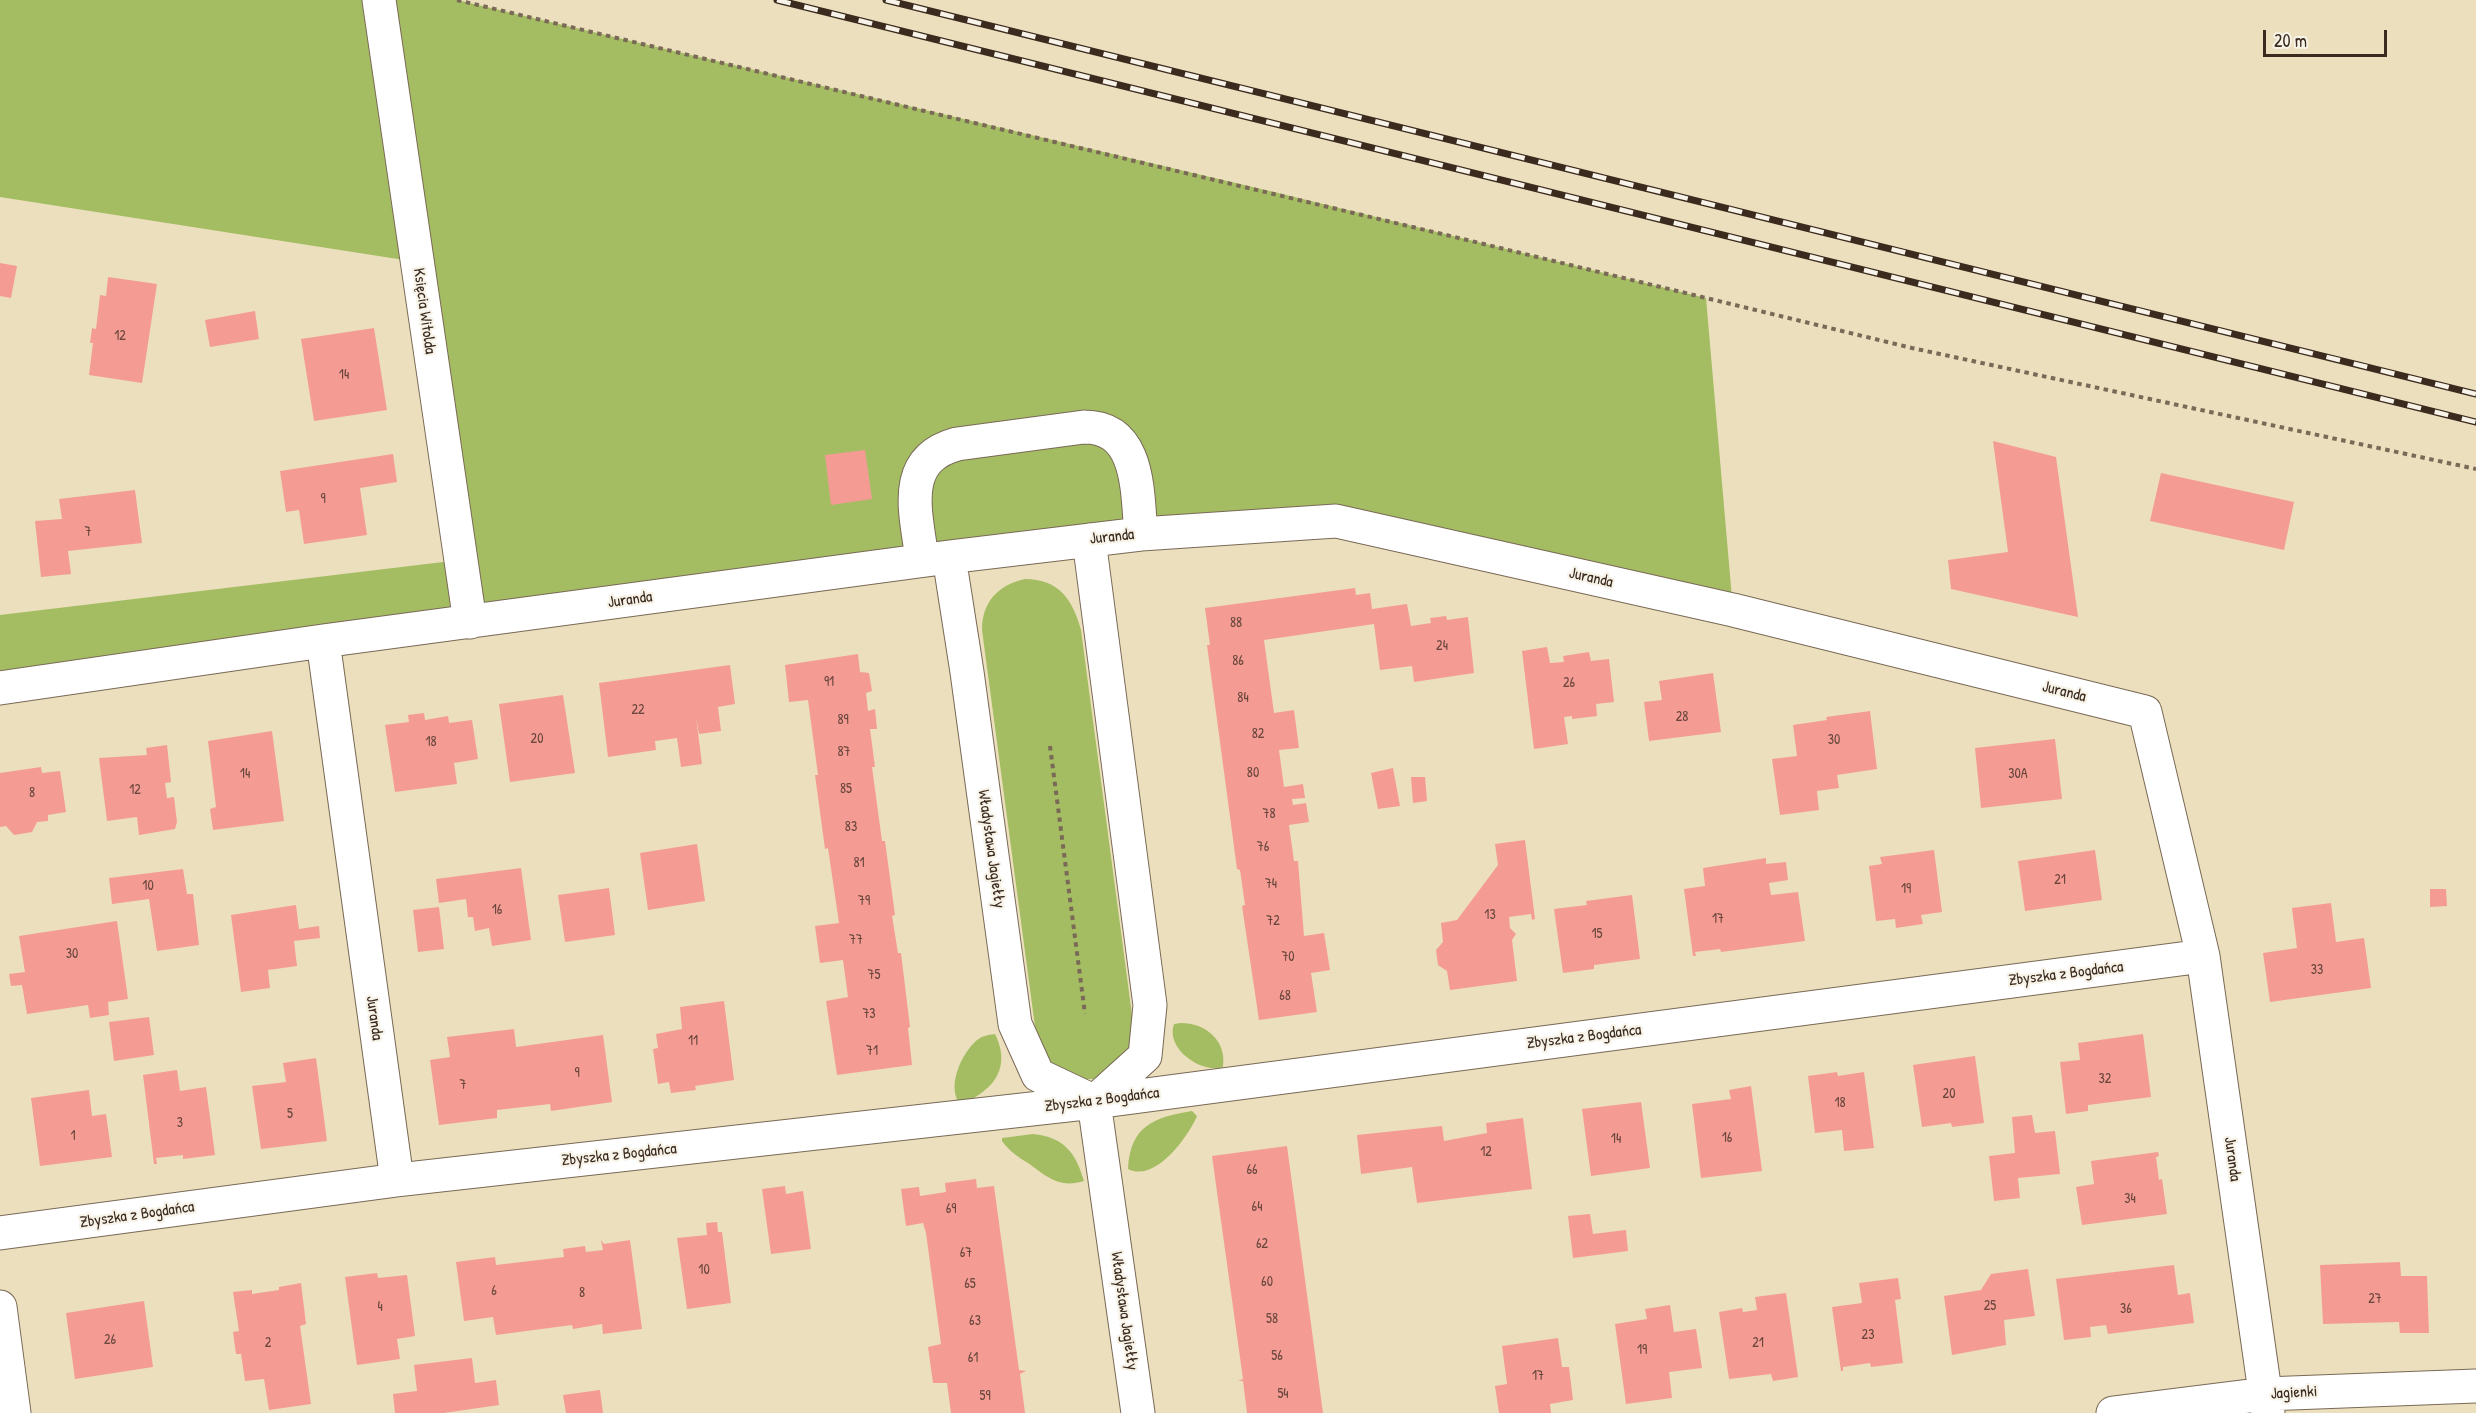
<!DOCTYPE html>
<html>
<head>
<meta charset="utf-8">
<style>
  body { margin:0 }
  #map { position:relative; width:2476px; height:1413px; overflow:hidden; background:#ecdfbd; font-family:"Patrick Hand",sans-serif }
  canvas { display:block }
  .scale { position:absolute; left:2263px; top:30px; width:124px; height:27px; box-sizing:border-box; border:3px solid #3b2a1e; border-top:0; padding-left:8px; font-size:18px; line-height:21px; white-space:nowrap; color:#3b2a1e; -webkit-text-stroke:4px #f7f3e8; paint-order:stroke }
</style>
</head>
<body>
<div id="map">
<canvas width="2476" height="1413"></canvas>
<div class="scale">20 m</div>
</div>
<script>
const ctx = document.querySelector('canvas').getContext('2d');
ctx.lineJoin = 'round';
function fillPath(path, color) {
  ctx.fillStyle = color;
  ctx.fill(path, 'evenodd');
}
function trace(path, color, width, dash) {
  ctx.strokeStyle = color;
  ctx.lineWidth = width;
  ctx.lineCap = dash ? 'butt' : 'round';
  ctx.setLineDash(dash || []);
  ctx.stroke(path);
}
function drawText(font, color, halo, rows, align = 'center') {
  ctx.font = font + ' "Patrick Hand",sans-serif';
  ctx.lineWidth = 4.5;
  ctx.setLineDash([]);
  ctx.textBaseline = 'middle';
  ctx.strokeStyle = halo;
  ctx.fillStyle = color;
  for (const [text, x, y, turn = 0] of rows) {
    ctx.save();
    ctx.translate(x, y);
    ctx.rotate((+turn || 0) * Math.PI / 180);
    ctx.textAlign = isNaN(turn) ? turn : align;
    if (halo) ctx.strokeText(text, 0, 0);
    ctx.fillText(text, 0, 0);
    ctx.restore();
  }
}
fillPath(new Path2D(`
  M0,0h457l821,193 428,105 27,312 -397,-89 -1336,167v-73l460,-55 -43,-298 -417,-65z
  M1025,579c34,0 48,21 56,51l53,400 -5,23 -29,26h-20l-32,-16 -12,-29 -54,-404c0,-28 16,-45 43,-51z
  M1181,1023c24,0 46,17 42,44 -21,7 -58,-18 -49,-43z
  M995,1034c12,24 7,45 -15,60 -8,5 -13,9 -22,7 -10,-18 4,-48 19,-61 5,-4 11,-5 18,-6z
  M1192,1111l5,5c-9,21 -42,67 -69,53 2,-43 26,-52 64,-58z
  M1033,1134c31,3 43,19 51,47 -25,8 -38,-5 -56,-18 -10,-6 -19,-12 -26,-22v-3z`), '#a4bd63');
fillPath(new Path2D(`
  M0,263l17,3 -6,32 -11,-2z
  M108,277l49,7 -15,99 -53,-8 4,-32h-3l2,-15 4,1 4,-34 6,1z
  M255,311l4,28 -49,8 -5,-27z
  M374,328l13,82 -73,11 -13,-82z
  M1993,441l63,16 22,160 -127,-28 -3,-29 60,-8z
  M865,450l7,49 -41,6 -6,-50z
  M393,454l4,28 -37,6 7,47 -63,9 -5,-34 -13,2 -6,-41z
  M2161,473l133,29 -10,48 -134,-29z
  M135,490l7,53 -74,8 3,23 -30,3 -6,-56 27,-2 -3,-20z
  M1355,588l1,7 14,-2 2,16 35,-5 4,22 20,-3 -1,-5 16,-2 1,4 21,-3 6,56 -60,9 -2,-16 -32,4 -6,-46 -110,16 10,73 20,-3 5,38 -20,2 5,37 19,-3 2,14 -13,1 1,6 13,-2 3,19 -20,3 5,36h4l6,75 20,-3 6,37 -19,3 6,39 -58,8 -17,-114 3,-1 -5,-35 -3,-1 -30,-224h3l-5,-37z
  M1547,647l3,16 14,-1 -1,-6 26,-4 2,9 18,-2 5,43 -18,2 1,12 -25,3v-3l-8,1 4,27 -34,5 -12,-98z
  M858,654l2,18 9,1 3,18 -6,2 2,18 7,-2 2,20h-7l5,38h-3l10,74h3l10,74 -3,1 6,37h3l9,74 -2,1 4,37 -75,10 -11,-74 22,-4 -5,-37 -23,3 -5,-37 24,-3 -11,-75 -3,1 -10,-74h3l-10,-75 -19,2 -4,-37z
  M730,665l5,39 -17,3 3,24 -22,3 -3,-17 6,47 -21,3 -4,-29 -22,3 1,9 -48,7 -9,-74z
  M1713,673l8,59 -72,9 -5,-39 18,-2 -3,-19z
  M563,695l12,78 -65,9 -11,-78z
  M1870,711l7,58 -40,6 2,13 -22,3 2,19 -39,5 -8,-56 25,-3 -4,-31 34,-5 -1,-3z
  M424,713l1,7 23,-4 1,7 23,-3 6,39 -24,4 3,21 -62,8 -10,-67 24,-3 -1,-7z
  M272,731l12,90 -71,9 -3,-21 6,-2 -8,-66z
  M2055,739l7,60 -81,9 -6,-60z
  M167,745l4,37 -6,1 2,15 7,-1 3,25 -2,7 -36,6 -2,-18 -30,4 -8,-63 48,-3 -1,-7z
  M41,767l1,6 18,-2 6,41 -18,3v6l-11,1 -5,10 -18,3 -8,-9 -6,1v-54z
  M1393,768l7,38 -22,3 -7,-36z
  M1411,777h14l2,24 -14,2z
  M1525,840l10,79 -3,1 -1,-6 -22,3 1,11 6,6 -4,6 5,41 -67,9 -3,-19 -9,-6 -2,-15 7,-8 -2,-19 16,-3 41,-55 -3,-21z
  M697,844l8,57 -57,9 -8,-57z
  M1934,850l8,62 -21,3 2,9 -27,4 -1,-9 -19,2 -7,-55 13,-2 -2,-7z
  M2095,850l7,50 -77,11 -7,-50z
  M1766,858v6l20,-2 2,18 -19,3 2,12 27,-3 7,49 -84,11 -1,-3 -25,3 1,4h-3l-9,-67 21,-3 -2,-18z
  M521,868l10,72 -39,6 -3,-18 -14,3 -2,-14h-5l-2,-18 -27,4 -3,-24z
  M183,869l4,25h6l6,51 -42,6 -8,-52 -37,5 -3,-26z
  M609,888l6,47 -50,7 -7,-47z
  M2430,889h16l1,17 -17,1z
  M1632,895l8,64 -46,6v4l-31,4 -9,-64 33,-4 -1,-4z
  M2331,903l5,39 28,-4 7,50 -101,14 -7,-49 34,-5 -5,-40z
  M296,905l3,24 20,-3 1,12 -26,3 3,25 -29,4 2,18 -29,4 -10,-77z
  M439,907l5,42 -26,3 -5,-42z
  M117,921l11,78 -20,3 1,13 -19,3 -2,-13 -61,9 -5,-29 -11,1 -2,-12 16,-2 -6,-36z
  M724,1001l10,79 -39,6 1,4 -25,3 -2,-11 -11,2 -5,-35 5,-1 -2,-14 26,-5 -2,-22z
  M149,1017l5,38 -40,6 -5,-39z
  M514,1029l2,18 87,-12 9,67 -61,9 -1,-7 -53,6v8l-58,7 -9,-65 20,-3 -3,-20z
  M2143,1034l8,63 -63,8v6l-22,3 -6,-52 20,-2 -2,-17z
  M1975,1056l9,67 -32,4 -1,-4 -29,4 -9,-62z
  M316,1058l11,83 -66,8 -9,-63 34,-4 -3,-19z
  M177,1070l3,21 26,-4 9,68 -32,4v-4l-27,3 1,6h-3l-11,-89z
  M1837,1072l1,4 26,-4 10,76 -30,3 -2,-21 -27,3 -7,-57z
  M1751,1086l11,85 -61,7 -9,-74 39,-5 -2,-9z
  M89,1090l3,26 14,-2 6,43 -72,9 -9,-68z
  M1641,1102l9,66 -59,8 -9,-67z
  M2032,1115l3,18 20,-2 5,43 -42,4 2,20 -26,3 -5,-45 26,-3 -3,-36z
  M1523,1118l9,71 -115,14 -5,-36 -51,7 -4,-39 85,-9 2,15 43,-8 -1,-10z
  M1287,1146l36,267h-76l-4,-32h-5l5,-2 -31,-223z
  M2158,1152l1,4 -3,1 3,23 3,-1 5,35 -85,11 -6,-38 18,-3 -3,-23z
  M976,1179l1,9 17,-2 25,184 7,1 -6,3 5,39h-74l-4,-30h-14l-5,-36 13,-3 -15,-111 -3,-10 -17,3 -5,-37 18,-2 1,9 26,-4 -1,-9z
  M785,1186l1,8 17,-3 8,58 -40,5 -9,-65z
  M1590,1214l3,20 33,-4 2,21 -55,7 -5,-42z
  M717,1222l1,10h4l9,71 -44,6 -10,-71 30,-3 -1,-12z
  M601,1240l3,4 26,-4 12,89 -39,5 -1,-10 -29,5 -1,-4 -76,10 -3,-18 -29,4 -8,-59 39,-5 1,8 68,-8 -1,-8 22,-3 1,6 17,-2z
  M2400,1262l1,14h26l2,57h-29l-1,-11 -76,2 -3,-59z
  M2174,1265l4,30 12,-2 4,30 -86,11 -2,-9 -16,2 1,10 -27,3 -8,-61z
  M2028,1269l7,47 -31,4 2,25 -54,10 -8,-59 37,-6 10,-16z
  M377,1273l1,5 29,-3 8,61 -18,3 3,20 -43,6 -12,-88z
  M1898,1278l3,21 -6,1 8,63 -32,4 -1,-4 -27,4v4h-2l-9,-64 30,-4 -3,-20z
  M301,1283l5,41 -6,2 11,78 -42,6 -5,-31 -19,2 -4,-27h-5l-3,-22 6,-1 -6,-39 19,-2v4l27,-4v-3z
  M1786,1293l12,84 -25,4 -2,-7 -42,5 -10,-67 23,-4 1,4 14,-2 -2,-13z
  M144,1301l9,66 -78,12 -9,-66z
  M1670,1305l4,27 22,-3 6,39 -33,4 3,26 -46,6 -11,-80 32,-5 -2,-10z
  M1558,1338l4,29h7l4,33 -23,4 1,9h-52l-4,-27 12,-2 -5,-38z
  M472,1358l3,25 21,-3 3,25 -55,8h-49l-2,-19 24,-3 -3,-26z
  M600,1390l3,23h-37l-3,-18z`), '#f49c94');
const minor = new Path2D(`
  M379,0l91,622
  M1089,540l61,465 -5,51 -51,46
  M949,557l18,115 48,352 23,51 55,26
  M922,560c-5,-45 -24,-100 35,-116l127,-17c57,0 53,66 57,107
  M323,641l74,539
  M0,688l323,-47 626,-84 192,-23 195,-13 397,89 412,102 58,244 65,457
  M1094,1102l44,311
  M0,1233l397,-53 697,-78 1109,-146
  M0,1307l14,106
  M2113,1413l152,-19 211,-8`);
trace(minor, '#796956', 35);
trace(new Path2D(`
  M457,0l1006,239 449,109 564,121
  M1050,746l35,268`), '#796956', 4, [4.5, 4.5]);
trace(minor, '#fff', 33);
const rail = new Path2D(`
  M777,0l1699,422
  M886,0l1590,394`);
trace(rail, '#3b2a1e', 7);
trace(rail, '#f7f3e8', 4.5, [14]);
drawText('14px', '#69463c', null, [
  ["12",120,336],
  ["14",344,375],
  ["9",323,499],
  ["7",88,532],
  ["88",1236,623],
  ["24",1442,646],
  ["86",1238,661],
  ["91",829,682],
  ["26",1569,683],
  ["84",1243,698],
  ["22",638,710],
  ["28",1682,717],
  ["89",843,720],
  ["82",1258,734],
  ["20",537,739],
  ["30",1834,740],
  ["18",431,742],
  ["87",844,752],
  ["80",1253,773],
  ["14",245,774],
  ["30A",2018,774],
  ["85",846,789],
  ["12",135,790],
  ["8",32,793],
  ["78",1269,814],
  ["83",851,827],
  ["76",1263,847],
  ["81",859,863],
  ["21",2060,880],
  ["74",1271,884],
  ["10",148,886],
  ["19",1906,889],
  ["79",864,901],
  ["16",497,910],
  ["13",1490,915],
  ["17",1718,919],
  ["72",1273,921],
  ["15",1597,934],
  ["77",856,940],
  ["30",72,954],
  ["70",1288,957],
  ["33",2317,970],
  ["75",874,975],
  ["68",1285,996],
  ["73",869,1014],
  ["11",693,1041],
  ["71",872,1051],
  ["9",577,1073],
  ["32",2105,1079],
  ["7",463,1085],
  ["20",1949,1094],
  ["18",1840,1103],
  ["5",290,1114],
  ["3",180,1123],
  ["1",73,1136],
  ["16",1727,1138],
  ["14",1616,1139],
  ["12",1486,1152],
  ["66",1252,1170],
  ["34",2130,1199],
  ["64",1257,1207],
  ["69",951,1209],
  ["62",1262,1244],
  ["67",966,1253],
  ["10",704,1270],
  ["60",1267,1282],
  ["65",970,1284],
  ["6",494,1291],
  ["8",582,1293],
  ["27",2375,1299],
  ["25",1990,1306],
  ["4",380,1307],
  ["36",2126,1309],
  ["58",1272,1319],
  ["63",975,1321],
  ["23",1868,1335],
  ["26",110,1340],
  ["2",268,1343],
  ["21",1758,1343],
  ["19",1642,1350],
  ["56",1277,1356],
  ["61",973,1358],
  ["17",1538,1376],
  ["54",1283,1394],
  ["59",985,1396]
]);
drawText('16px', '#3b2a1e', '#f7f3e8', [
  ["Księcia Witolda",424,311,82],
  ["Juranda",1112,537,-6],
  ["Juranda",1591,578,13],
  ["Juranda",630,600,-8],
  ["Juranda",2064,692,14],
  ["Władysława Jagiełły",991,849,82],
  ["Zbyszka z Bogdańca",2066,974,-7],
  ["Juranda",374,1018,82],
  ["Zbyszka z Bogdańca",1584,1037,-7],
  ["Zbyszka z Bogdańca",1102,1100,-7],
  ["Zbyszka z Bogdańca",619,1155,-6],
  ["Juranda",2232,1159,82],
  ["Zbyszka z Bogdańca",137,1215,-8],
  ["Władysława Jagiełły",1124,1311,82],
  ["Jagienki",2294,1393,-3]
]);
</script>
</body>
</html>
